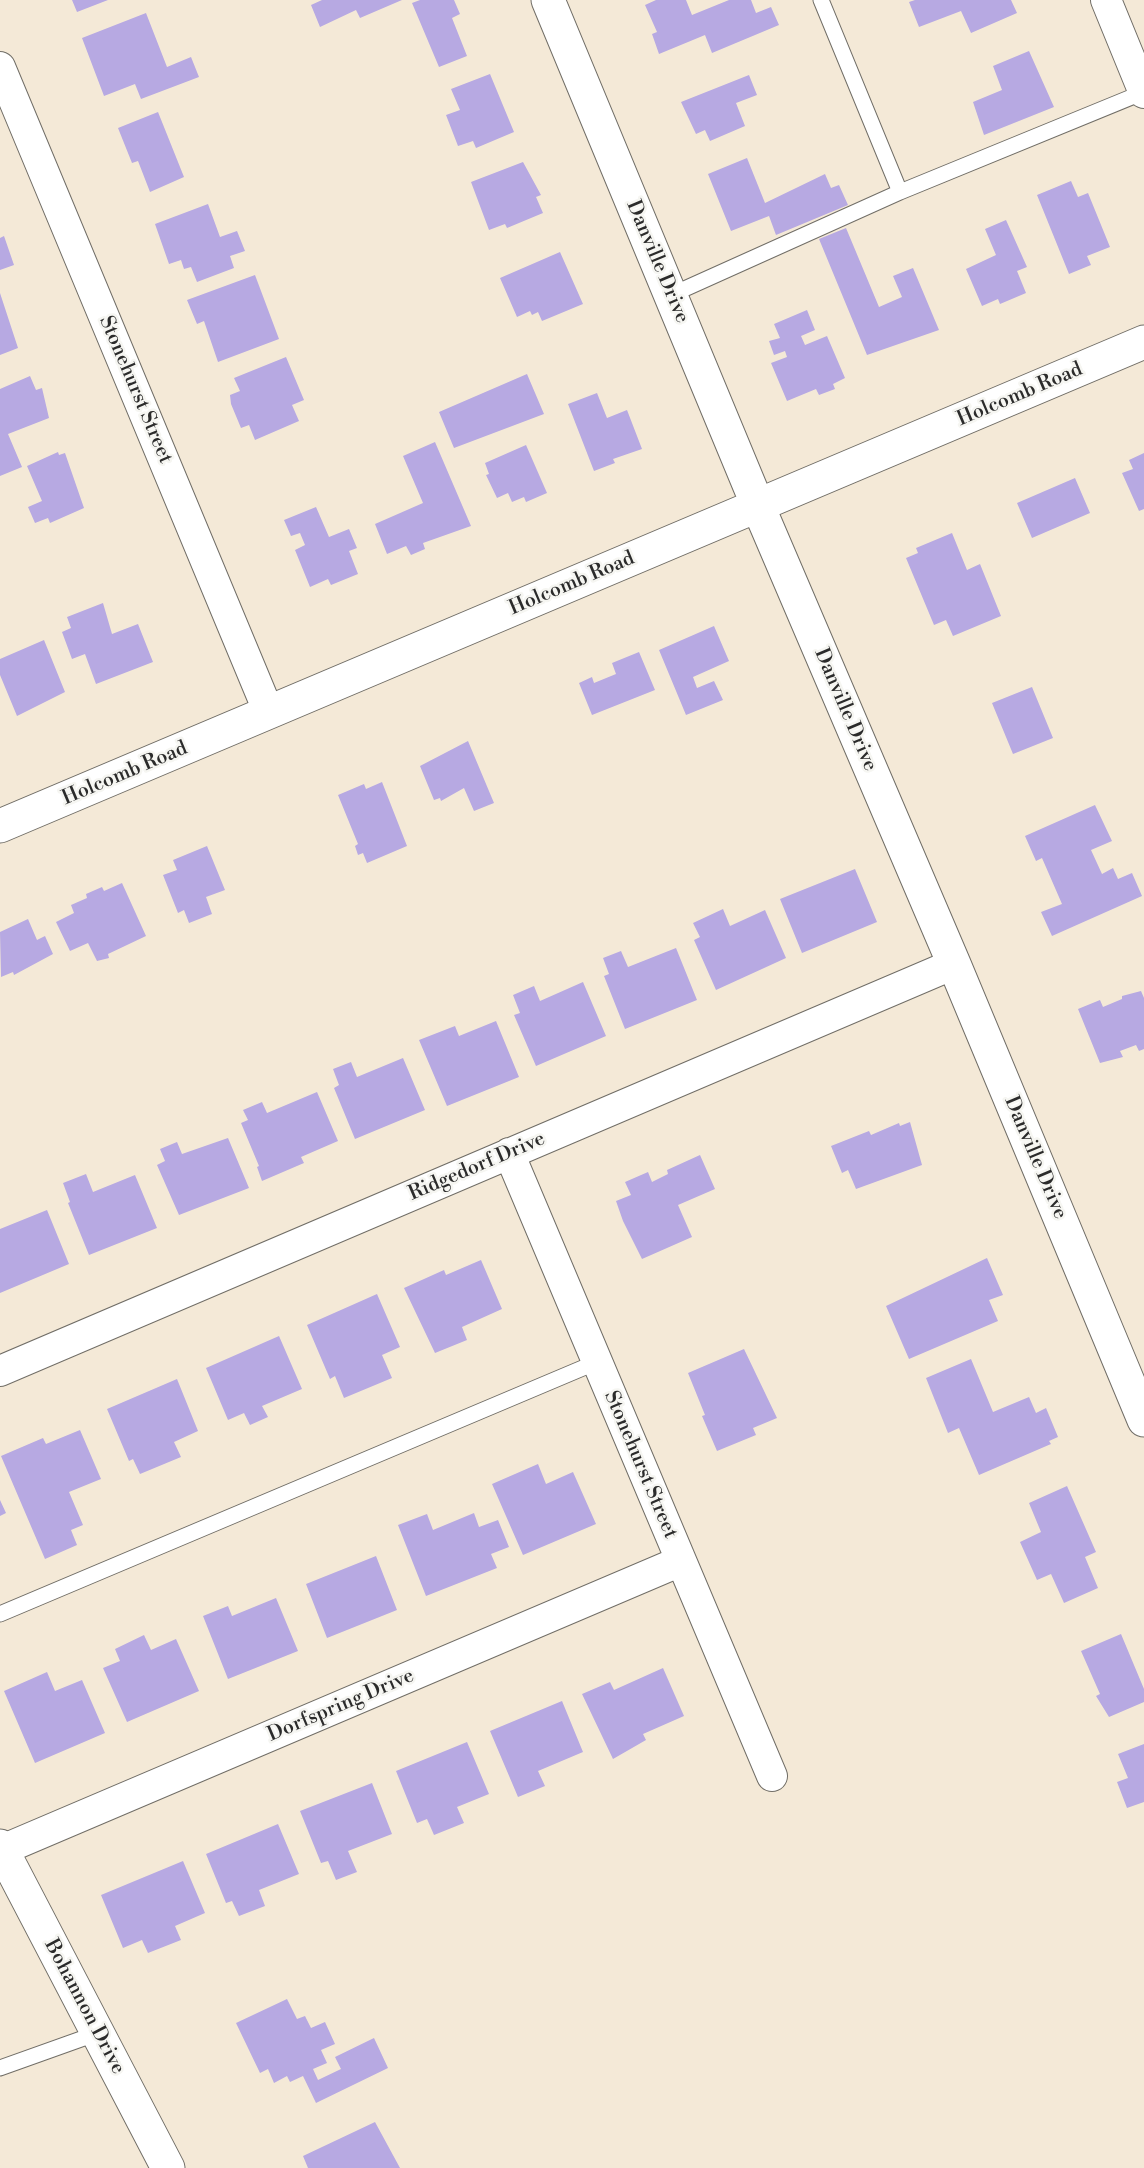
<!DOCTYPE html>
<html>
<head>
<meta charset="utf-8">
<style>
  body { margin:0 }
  canvas { display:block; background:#f4e9d7 }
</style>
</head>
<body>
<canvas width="1144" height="2168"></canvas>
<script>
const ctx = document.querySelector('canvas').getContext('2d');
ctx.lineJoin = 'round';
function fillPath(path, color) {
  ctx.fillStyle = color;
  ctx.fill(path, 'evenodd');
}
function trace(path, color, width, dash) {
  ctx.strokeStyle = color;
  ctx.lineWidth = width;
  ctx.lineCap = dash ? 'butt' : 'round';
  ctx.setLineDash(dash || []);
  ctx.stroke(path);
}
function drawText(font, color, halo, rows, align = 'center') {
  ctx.font = font + ' "Libre Bodoni",serif';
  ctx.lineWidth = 5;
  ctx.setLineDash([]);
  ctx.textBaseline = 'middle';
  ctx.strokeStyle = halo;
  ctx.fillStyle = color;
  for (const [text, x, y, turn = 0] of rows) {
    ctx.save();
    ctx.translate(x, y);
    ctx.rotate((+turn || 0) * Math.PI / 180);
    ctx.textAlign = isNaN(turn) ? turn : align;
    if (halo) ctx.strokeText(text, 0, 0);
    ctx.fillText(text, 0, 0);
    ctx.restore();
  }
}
fillPath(new Path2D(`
  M72,0h36l-31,12z
  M322,0h80l-42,18 -4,-8 -36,17 -9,-22z
  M420,0h34l6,14 -8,4 15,38 -28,11 -27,-64z
  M656,0h30l6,15 37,-15h22l5,13 15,-6 8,18 -67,28 -7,-18 -46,19 -7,-20 5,-2 -12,-27z
  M915,0h96l6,13 -46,20 -10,-22 -42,16 -10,-25z
  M146,13l21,54 24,-10 8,20 -58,22 -6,-15 -31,12 -22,-58z
  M1029,51l25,56 -70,28 -11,-33 29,-12 -9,-24z
  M490,74l24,58 -38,16 -3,-7 -15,5 -12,-31 14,-5 -9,-21z
  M749,75l8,20 -21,8 9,23 -35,15 -5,-11 -9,4 -15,-32z
  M158,112l26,65 -34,15 -12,-31 -6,2 -14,-35z
  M747,158l18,45 60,-29 6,14 8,-3 9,20 -72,30 -7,-19 -38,15 -23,-57z
  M523,162l18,33 -5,2 7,16 -36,15 -2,-4 -16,6 -18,-48z
  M1071,181l7,16 10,-4 22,54 -23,9 4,9 -22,9 -32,-79z
  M208,204l12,33 17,-6 8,20 -15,5 4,12 -37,14 -6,-15 -7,2 -3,-9 -12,4 -14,-40z
  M1006,220l21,47 -10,4 9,22 -26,11 -2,-5 -16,7 -16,-37 30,-14 -11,-26z
  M846,228l33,79 23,-10 -9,-21 20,-8 26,62 -72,25 -48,-116z
  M4,236l10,29 -14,5v-32z
  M560,252l23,52 -41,17 -4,-9 -6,3 -2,-4 -13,6 -17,-39z
  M255,275l24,64 -61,23 -14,-41 -7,3 -10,-24z
  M0,293l18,55 -18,7z
  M807,310l8,20 -14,6 4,9 22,-9 18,42 -12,6 2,5 -16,6 -3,-6 -29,12 -16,-38 16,-6 -2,-6 -11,4 -5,-14 11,-3 -6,-14z
  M286,357l18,43 -12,5 7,16 -44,19 -6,-15 -8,3 -10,-24 -1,-9 10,-4 -6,-13z
  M527,374l17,40 -90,34 -15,-36z
  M30,376l6,14 6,-2 7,30 -41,16 14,33 -22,9v-87z
  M597,393l10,25 20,-8 15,39 -29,10 2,4 -21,8 -26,-67z
  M435,442l36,84 -48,17 2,6 -14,6 -5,-9 -19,8 -12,-30 48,-21 -20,-47z
  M526,445l21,48 -21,9 -2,-5 -12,5 -4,-9 -11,5 -11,-23 3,-1 -4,-11z
  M58,452l1,3 6,-2 19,55 -34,15 -2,-5 -13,5 -7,-16 14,-6 -15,-35z
  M1144,453v56l-5,2 -17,-38 11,-4 -4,-9z
  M1075,478l15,35 -58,25 -15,-35z
  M316,507l13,30 20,-8 8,19 -8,3 9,23 -27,11 -3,-6 -18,8 -15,-37 10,-5 -5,-12 -9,3 -7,-16z
  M952,533l15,37 13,-6 21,52 -48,20 -7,-16 -12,5 -28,-67 12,-5 -2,-5z
  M103,603l9,31 26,-10 15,38 -57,22 -11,-30 -13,5 -10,-27 9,-4 -4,-11z
  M714,626l15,35 -36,16 4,11 17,-7 9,19 -37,15 -27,-65z
  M44,640l21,52 -48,24 -17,-41v-16z
  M639,652l16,38 -63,25 -13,-32 13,-6 2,6 22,-9 -4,-11z
  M1032,687l21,51 -40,16 -21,-51z
  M468,741l26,62 -20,8 -10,-23 -23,13 -1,-3 -6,2 -14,-34z
  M382,782l25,64 -40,17 -4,-10 -5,2 -3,-9 3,-2 -20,-49 26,-11 2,5z
  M1095,805l17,36 -21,9 11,24 11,-6 5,11 14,-6 10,23 -90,40 -11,-24 21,-8 -20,-46 -6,3 -11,-25z
  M207,846l18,44 -19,7 6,17 -23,9 -5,-13 -6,3 -15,-38 14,-5 -4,-10z
  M855,869l22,53 -75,31 -22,-54z
  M122,883l24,53 -38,18 1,4 -12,3 -9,-18 -18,8 -14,-29 18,-9 -3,-8 16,-7 -1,-4 16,-7 2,4z
  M723,909l7,17 35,-16 21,48 -70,32 -22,-50 6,-3 -7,-14z
  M28,919l9,21 8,-4 8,18 -39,21 -1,-3 -12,5 -1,-45z
  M676,948l21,52 -72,29 -21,-53 5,-2 -6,-16 18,-7 7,16z
  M583,982l23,54 -70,30 -22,-51 6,-2 -7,-18 21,-9 6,15z
  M1141,991l3,7v51l-5,2 -3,-6 -16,6 3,6 -23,6 -22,-54 22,-9 3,7 19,-8v-3z
  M496,1021l23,56 -72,29 -28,-66 36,-14 4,10z
  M403,1058l22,52 -70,29 -21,-51 5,-3 -6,-16 18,-7 6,15z
  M317,1092l21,49 -37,16 3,6 -42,18 -5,-14 2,-1 -18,-43 7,-3 -5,-10 19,-8 5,11z
  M910,1122l12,43 -66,24 -8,-19 -6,3 -11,-27 38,-15 2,4 28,-12 1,3z
  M228,1138l21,50 -70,27 -22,-50 8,-4 -5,-12 17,-7 5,12z
  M700,1155l15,34 -37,16 14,32 -50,22 -19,-38 -7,-20 15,-6 -6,-13 23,-10 4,10 16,-8 -1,-4z
  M86,1174l7,18 42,-17 22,53 -68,27 -21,-52 2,-1 -7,-19z
  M47,1210l22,54 -69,29v-64z
  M987,1258l16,37 -14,5 9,21 -89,38 -23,-53z
  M481,1260l21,49 -40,18 5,13 -32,13 -31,-65 40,-18 2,5z
  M377,1294l23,53 -18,8 10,23 -48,20 -9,-22 -5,3 -23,-54z
  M279,1336l23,53 -40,17 6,11 -18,8 -6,-12 -16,7 -22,-52z
  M744,1349l33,69 -24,10 3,7 -39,16 -15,-35 3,-1 -17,-42z
  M971,1359l22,53 36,-15 7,16 10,-5 12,29 -9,4 2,3 -72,31 -20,-47 -11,5 -22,-55z
  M177,1379l21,52 -24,11 7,15 -41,17 -7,-15 -4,2 -22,-52z
  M80,1430l21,49 -32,13 14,33 -12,5 6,15 -32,14 -44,-103 42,-18 3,6z
  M538,1464l8,20 27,-12 23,52 -73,31 -31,-71z
  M1067,1486l29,66 -11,5 13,31 -34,15 -13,-29 -14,6 -17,-38 21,-10 -12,-29z
  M0,1500l6,13 -6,3z
  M474,1513l5,14 19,-7 11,27 -18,7 6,14 -71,28 -28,-71 29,-11 6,16z
  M376,1556l21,54 -70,28 -21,-54z
  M276,1598l22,53 -70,28 -25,-63 25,-10 4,10z
  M1121,1634l23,55v13l-35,15 -13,-21 4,-2 -19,-43z
  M144,1635l7,15 25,-11 23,52 -72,31 -24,-54 17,-7 -5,-12z
  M663,1668l21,48 -41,18 3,6 -33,19 -31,-65 28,-12 4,8z
  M47,1672l8,19 27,-11 23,53 -70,30 -31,-72z
  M562,1701l21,51 -45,19 7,15 -27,11 -28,-66z
  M467,1742l22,52 -32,13 7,16 -30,12 -7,-16 -10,4 -21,-52z
  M1144,1744v58l-17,6 -10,-26 11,-4 -10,-24z
  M372,1783l20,51 -44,17 9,21 -21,8 -8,-19 -7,2 -21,-52z
  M278,1824l21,50 -40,16 6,16 -26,10 -7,-15 -6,2 -20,-49z
  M183,1861l22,52 -30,13 6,14 -33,13 -6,-13 -19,8 -22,-53z
  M287,1999l10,20 8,-3 6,12 14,-6 10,22 -14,6 6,13 -14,6 5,11 23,-11 -6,-12 39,-19 14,30 -72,35 -13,-27 -13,6 -3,-6 -13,7 -6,-14 -8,4 -24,-50z
  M375,2122l25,46h-92l-5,-12z`), '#b7a9e2');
const service = new Path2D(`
  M821,0l79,192
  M671,295l229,-103 244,-100
  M0,1614l597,-252
  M0,2068l98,-35`);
const minor = new Path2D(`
  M1106,0l38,93
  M0,67l269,646
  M509,1153l263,623
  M0,1371l954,-407
  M2,1850l679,-289`);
const tertiary = new Path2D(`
  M548,0l210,506 196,458 190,456
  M0,826l1144,-484
  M0,1846l168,322`);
trace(service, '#716e67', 17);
trace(minor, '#716e67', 32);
trace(tertiary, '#716e67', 35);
trace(service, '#fff', 15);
trace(minor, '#fff', 30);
trace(tertiary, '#fff', 33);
drawText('20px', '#2b2b2b', '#f6f6f2', [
  ["Danville Drive",657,262,67],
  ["Stonehurst Street",135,390,67],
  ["Holcomb Road",1020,395,-23],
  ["Holcomb Road",572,584,-23],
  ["Danville Drive",845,710,67],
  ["Holcomb Road",125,774,-23],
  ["Danville Drive",1035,1158,67],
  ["Ridgedorf Drive",477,1167,-23],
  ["Stonehurst Street",640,1465,67],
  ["Dorfspring Drive",341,1706,-23],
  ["Bohannon Drive",84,2007,62]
]);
</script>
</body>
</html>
